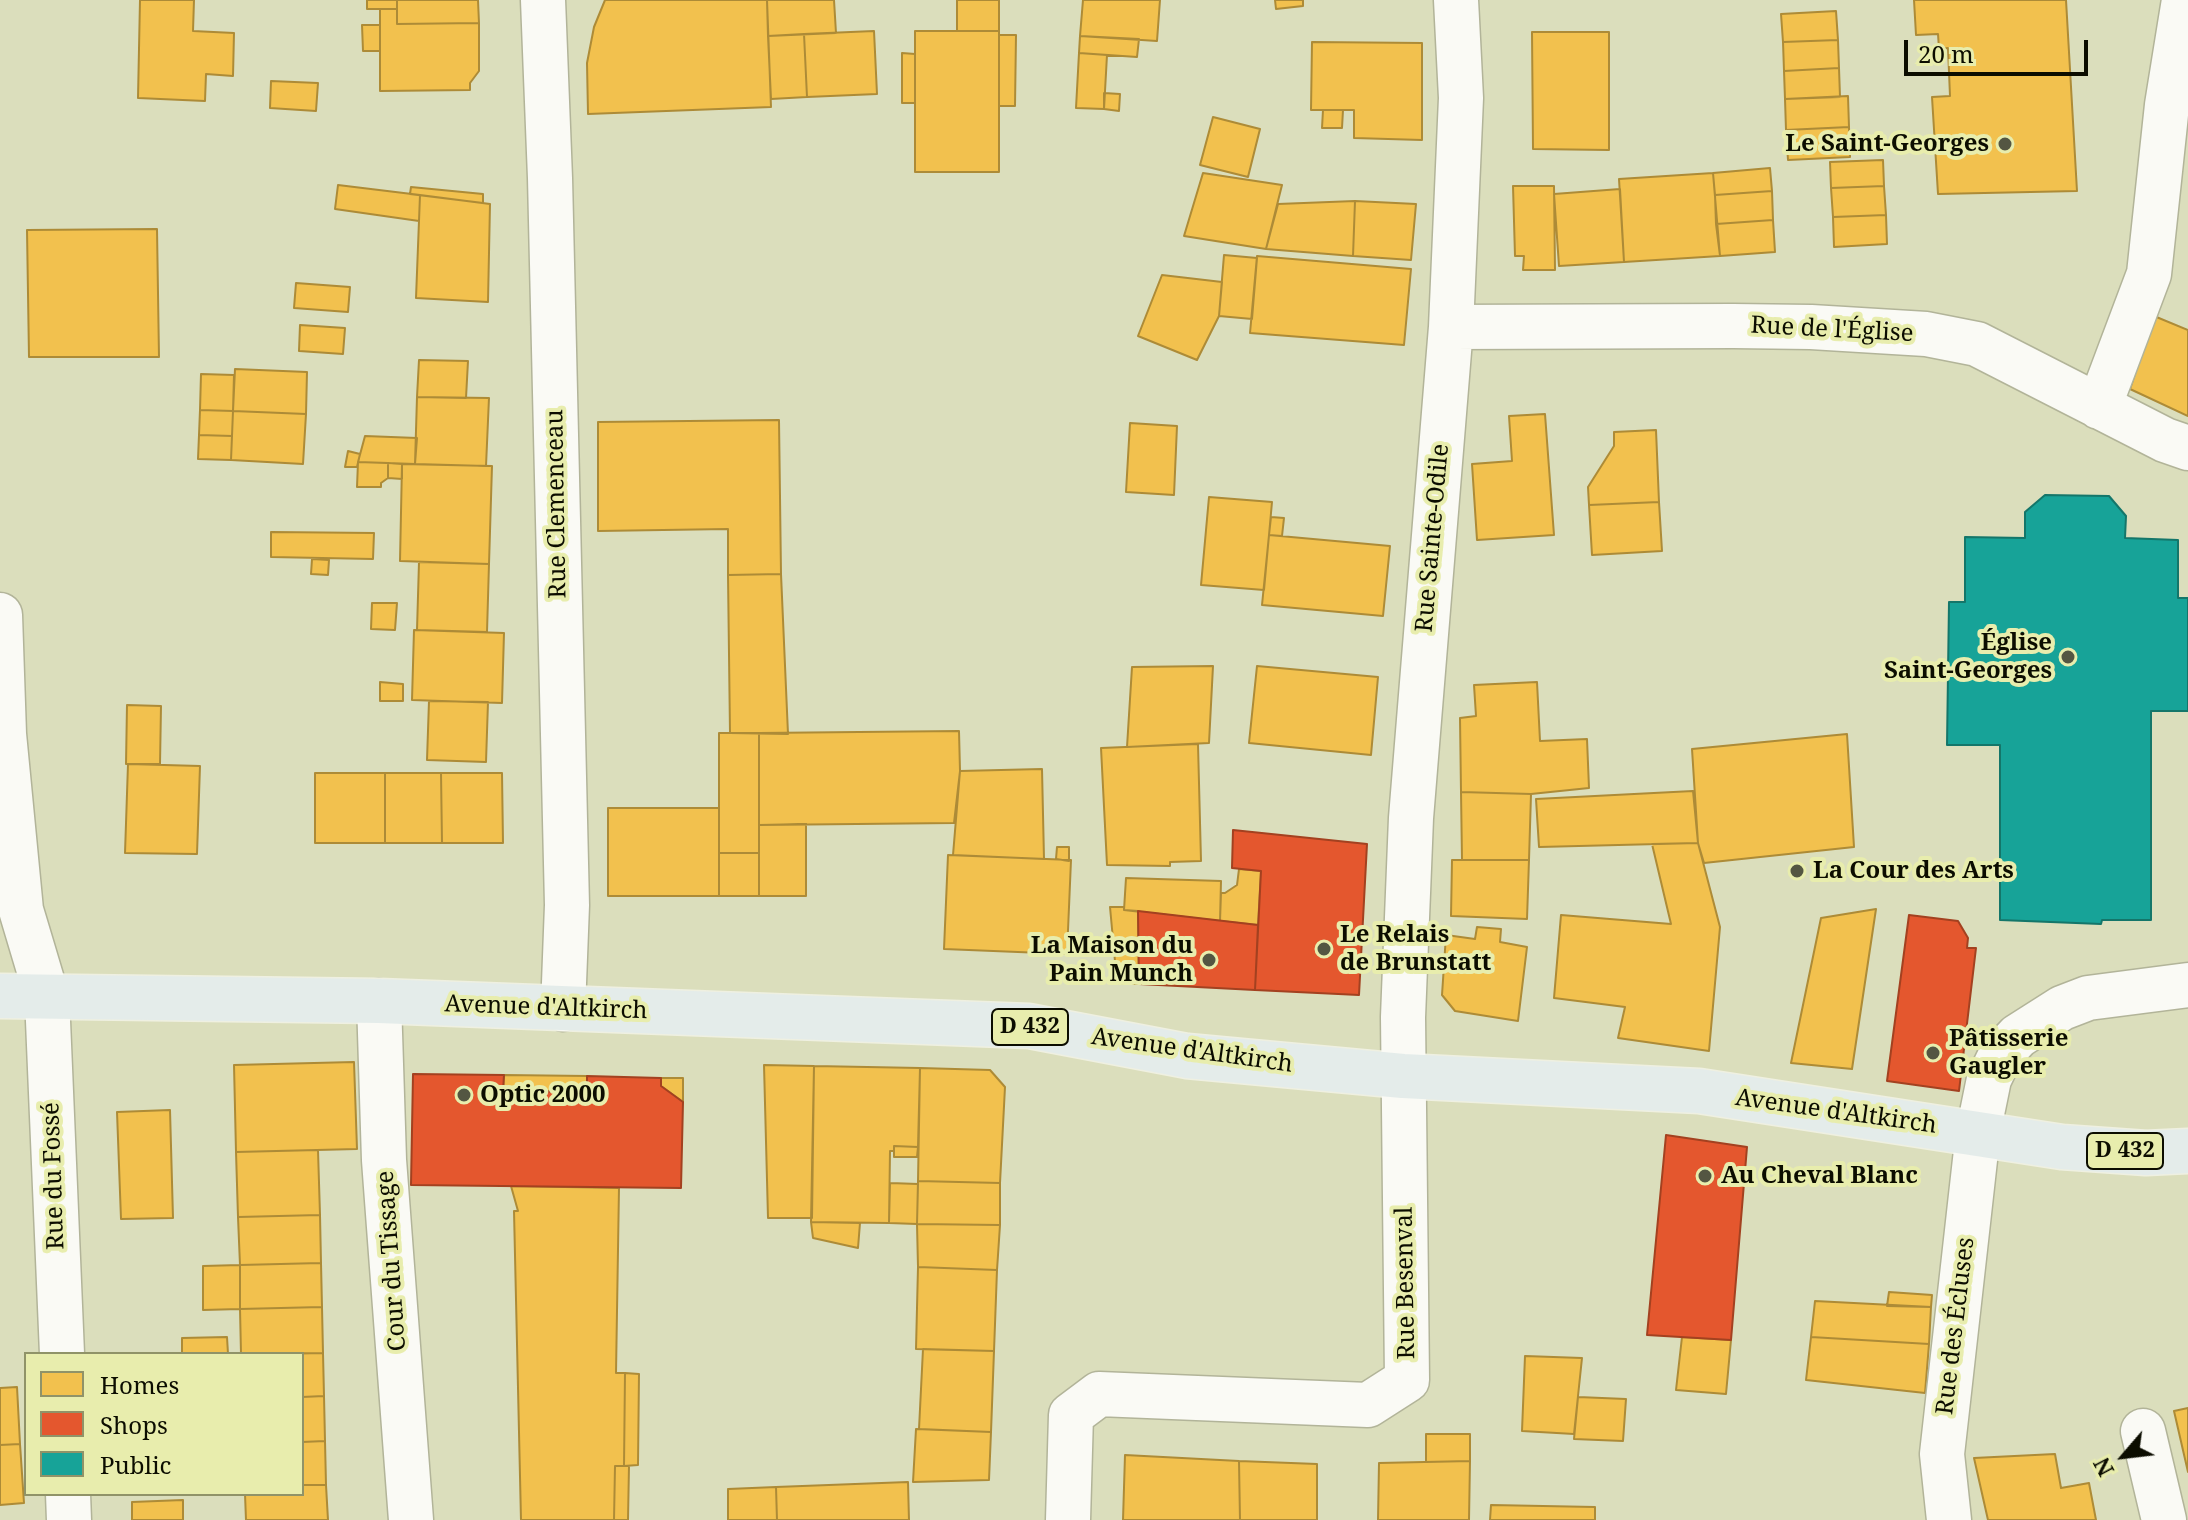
<!DOCTYPE html>
<html>
<head>
<meta charset="utf-8">
<style>
  body { margin:0 }
  #map { position:relative; width:2188px; height:1520px; overflow:hidden; background:#dbdebc; font-family:"Noto Serif",serif }
  canvas { display:block }
  .legend { position:absolute; left:24px; top:1352px; width:280px; height:144px; box-sizing:border-box; background:#e8edad; border:2px solid #909368; margin:0; padding:10px 14px; list-style:none; font-size:24px; color:#0c0d00 }
  .legend li { display:flex; align-items:center; gap:16px; height:40px }
  .legend b { width:40px; border:2px solid #909368 }
  .north { position:absolute; left:2084px; top:1416px; width:80px; height:80px; -webkit-text-stroke:6px #e8edad; paint-order:stroke; rotate:242deg; font-size:22px; font-weight:700; line-height:32px; text-align:center; color:#0c0d00 }
  .north::after { content:''; display:block; margin:auto; width:28px; height:36px; background:#0c0d00; clip-path:polygon(50% 0,100% 100%,50% 72%,0 100%) }
  .scale { position:absolute; left:1904px; top:40px; width:184px; height:36px; box-sizing:border-box; border:4px solid #0c0d00; border-top:0; padding-left:10px; font-size:24px; line-height:28px; white-space:nowrap; color:#0c0d00; -webkit-text-stroke:6px #e8edad; paint-order:stroke }
</style>
</head>
<body>
<div id="map">
<canvas width="2188" height="1520"></canvas>
<ul class="legend">
<li><b style="height:22px;background:#f2c14e"></b>Homes</li>
<li><b style="height:22px;background:#e4572e"></b>Shops</li>
<li><b style="height:22px;background:#17a398"></b>Public</li>
</ul>
<div class="north">N</div>
<div class="scale">20 m</div>
</div>
<script>
const ctx = document.querySelector('canvas').getContext('2d');
ctx.lineJoin = 'round';
function fillPath(path, color) {
  ctx.fillStyle = color;
  ctx.fill(path, 'evenodd');
}
function trace(path, color, width, dash) {
  ctx.strokeStyle = color;
  ctx.lineWidth = width;
  ctx.lineCap = dash ? 'butt' : 'round';
  ctx.setLineDash(dash || []);
  ctx.stroke(path);
}
function drawText(font, color, halo, rows, align = 'center') {
  ctx.font = font + ' "Noto Serif",serif';
  ctx.lineWidth = 8;
  ctx.setLineDash([]);
  ctx.textBaseline = 'middle';
  ctx.strokeStyle = halo;
  ctx.fillStyle = color;
  for (const [text, x, y, turn = 0] of rows) {
    ctx.save();
    ctx.translate(x, y);
    ctx.rotate((+turn || 0) * Math.PI / 180);
    ctx.textAlign = isNaN(turn) ? turn : align;
    if (halo) ctx.strokeText(text, 0, 0);
    ctx.fillText(text, 0, 0);
    ctx.restore();
  }
}
const homes = new Path2D(`
  M140,0h54l-1,31 41,2 -1,43 -27,-2 -1,27 -67,-3z
  M367,0h30v9h-30z
  M397,0h81l1,23 -82,1z
  M605,0h162l4,107 -183,7 -1,-51 7,-36z
  M767,0h67l2,33 -68,3z
  M957,0h42v31h-42z
  M1083,0h77l-3,41 -77,-5z
  M1275,0h28v6l-27,3z
  M1914,0h152l11,191 -139,3 -6,-97 18,-1 -2,-48 -9,1 -1,-15 -22,1z
  M380,9h17v15l82,-1v48l-9,12v7l-90,1z
  M1836,11l2,29 -55,2 -2,-28z
  M362,25h18v26h-17z
  M874,31l3,63 -70,3 -3,-63z
  M915,31h84v141h-84z
  M1532,32h77v118l-76,-1z
  M804,34l3,63 -36,2 -3,-63z
  M999,35h17l-1,71h-16z
  M1080,36l59,3 -2,18 -58,-4z
  M1838,40l1,28 -55,3 -1,-29z
  M1312,42l110,1v97l-68,-2v-28h-43z
  M902,53l13,1v49h-13z
  M1079,53l28,2 -3,54 -28,-1z
  M1839,68l1,29 -55,2 -1,-28z
  M271,81l47,2 -2,28 -46,-3z
  M1104,93l16,1 -1,17 -15,-2z
  M1848,96l1,31 -63,3 -1,-31z
  M1323,110h20l-1,18h-20z
  M1213,117l47,12 -12,48 -48,-12z
  M1849,127l1,30 -62,3 -2,-30z
  M1883,160l1,26 -53,2 -1,-26z
  M1770,168l2,23 -57,4 -2,-22z
  M1203,173l79,12 -16,64 -82,-13z
  M1713,173l7,83 -96,6 -5,-83z
  M338,185l82,10 -1,26 -84,-12z
  M1513,186h41l1,84h-32l1,-14h-9z
  M1884,186l2,29 -53,2 -2,-29z
  M411,187l72,7v9l-73,-9z
  M1620,189l4,73 -65,4 -5,-72z
  M1772,191l1,29 -57,4 -1,-29z
  M420,195l70,9 -2,98 -72,-4z
  M1355,201l61,3 -5,56 -58,-4z
  M1355,201l-2,55 -87,-7 12,-45z
  M1886,215l1,29 -53,3 -1,-30z
  M1773,220l2,32 -55,4 -4,-32z
  M157,229l2,128h-130l-2,-127z
  M1224,255l33,3 -5,61 -33,-3z
  M1257,256l154,13 -7,76 -154,-12z
  M1162,275l60,7 -3,34 -22,44 -59,-24z
  M296,283l54,4 -2,25 -54,-4z
  M2154,316l34,14v86l-58,-27z
  M300,325l45,3 -2,26 -44,-3z
  M419,360l49,1 -2,37 -49,-1z
  M235,369l72,3 -1,42 -73,-3z
  M201,374l33,1 -1,36 -33,-1z
  M417,397l72,1 -3,68 -71,-2z
  M200,410l33,1 -1,25 -33,-1z
  M233,411l73,3 -3,50 -72,-4z
  M1545,414l9,121 -77,5 -5,-76 40,-3 -3,-45z
  M779,420l2,154 -53,1v-46l-130,2v-109z
  M1130,423l47,3 -3,69 -48,-3z
  M1656,430l3,72 -70,3 -1,-18 26,-41v-14z
  M199,435l33,1 -1,24 -33,-1z
  M365,436l52,2 -2,26 -57,-2z
  M348,451l12,3 -3,13h-12z
  M358,462l30,1v15l-7,5v4h-24z
  M388,463l14,1v15l-14,-1z
  M402,464l90,2 -3,98 -89,-3z
  M1209,497l63,5 -8,88 -63,-5z
  M1659,502l3,49 -70,4 -3,-50z
  M1271,517l13,1 -2,18 -13,-1z
  M271,532l103,1 -1,26 -102,-2z
  M1269,535l121,11 -7,70 -121,-11z
  M312,559l17,1 -1,15 -17,-1z
  M419,562l70,2 -2,68 -70,-2z
  M781,574l7,160 -58,-1 -2,-158z
  M372,603h25l-2,27 -24,-1z
  M414,630l90,3 -2,70 -90,-3z
  M1213,666l-4,77 -82,4 5,-80z
  M1257,666l121,11 -7,78 -122,-12z
  M380,682l23,2v17h-23z
  M1537,682l3,59 47,-2 2,49 -58,6 -70,-2 -1,-74 16,-2 -2,-31z
  M429,701l59,1 -2,60 -59,-2z
  M127,705l34,1 -1,58h-34z
  M959,731l1,40 -6,52 -195,2v-92z
  M719,733h40v120h-40z
  M1847,734l7,113 -150,16 -6,-20 -6,-94z
  M1198,744l3,117 -31,1v4l-63,-1 -6,-117z
  M128,764l72,2 -3,88 -72,-1z
  M1042,769l2,90 -91,-4 7,-84z
  M315,773h70v70h-70z
  M385,773h56l1,70h-57z
  M441,773h61l1,70h-61z
  M1693,791l5,52 -159,4 -3,-48z
  M1461,792l70,2 -2,66h-67z
  M608,808h111v88h-111z
  M806,824v72h-47v-71z
  M1698,843l22,84 -11,124 -91,-13 7,-31 -71,-9 7,-83 110,9 -19,-80z
  M1057,847h12v14l-13,-2z
  M719,853h40v43h-40z
  M948,855l123,5 -4,94 -123,-5z
  M1452,860h77l-2,59 -76,-3z
  M1239,869l22,2 -3,54 -38,-4 1,-28h4l12,-8z
  M1126,878l95,3 -1,40 -96,-11z
  M1110,907h14v3l14,1 1,73 -22,-1z
  M1876,909l-24,160 -61,-6 30,-145z
  M1477,927l24,2 -1,13 27,5 -9,74 -63,-10 -13,-16 4,-60 29,4z
  M354,1062l3,87 -121,3 -2,-87z
  M764,1065l50,1 -2,152h-44z
  M814,1066l106,2 -2,79 -24,-1v5h-4l-1,72 -78,-1z
  M920,1068l70,2 15,17 -5,96 -82,-2z
  M504,1075l83,1v16l-84,-1z
  M661,1078h22v24l-22,-16z
  M170,1110l3,108 -52,1 -4,-107z
  M894,1146l24,1 -1,10h-23z
  M318,1150l2,65 -82,2 -2,-65z
  M918,1181l82,2v42l-83,-1z
  M890,1183l28,1 -1,40 -28,-1z
  M511,1186l108,2 -3,185h9l-1,93h-9l-1,54h-93l-7,-309h4z
  M320,1215l1,48 -81,2 -2,-48z
  M811,1222l49,1 -2,25 -45,-10z
  M917,1224l83,1 -3,45 -79,-3z
  M321,1263l1,44 -82,2v-44z
  M240,1265v44l-37,1v-44z
  M918,1267l79,3 -3,81 -78,-2z
  M1889,1292l43,3 -1,12 -44,-1z
  M1815,1301l116,6 -2,37 -118,-7z
  M322,1307l1,46 -82,1 -1,-45z
  M227,1337l1,17h-46v-16z
  M1682,1337l49,3 -5,54 -50,-4z
  M1811,1337l118,7 -4,49 -119,-13z
  M923,1349l71,2 -3,81 -72,-3z
  M323,1353l1,43 -22,1v-43h-26z
  M1525,1356l57,2 -8,76 -52,-3z
  M625,1373l14,1 -1,91 -14,1z
  M17,1387l3,57 -20,1v-57z
  M324,1396l1,45 -23,1v-45z
  M1578,1397l48,2 -3,42 -49,-2z
  M2188,1408v64l-14,-61z
  M916,1429l75,3 -2,48 -76,2z
  M1426,1434h44v27l-44,1z
  M325,1441l1,44h-24v-43z
  M20,1444l4,59 -24,2v-60z
  M2055,1454l6,34 28,-5 7,37h-108l-14,-62z
  M1125,1455l114,6 1,59h-117z
  M1239,1461l78,3v56h-77z
  M1470,1461l-1,59h-91l1,-57z
  M615,1466h14l-1,54h-14z
  M908,1482l1,38h-132l-1,-33z
  M302,1485h24l2,35h-82l-1,-26h57z
  M776,1487l1,33h-49v-31z
  M183,1500v20h-51v-18z
  M1491,1505l104,2v13h-105z`);
fillPath(homes, '#f2c14e');
trace(homes, '#ad8b37', 2);
const shops = new Path2D(`
  M1233,830l134,14 -8,151 -104,-5 6,-119 -29,-3z
  M1138,911l120,14 -3,65 -116,-6z
  M1909,915l49,6 10,17 -1,10h9l-17,143 -72,-10z
  M413,1074l91,1 -1,16 84,1v-16l74,2v8l22,16 -2,86 -270,-3z
  M1666,1135l81,12 -16,193 -84,-5z`);
fillPath(shops, '#e4572e');
trace(shops, '#a34120', 2);
const public = new Path2D(`
  M2045,495l64,1 17,20 -1,22 53,2v58h10v113h-37v209h-49l-1,4 -101,-4v-175h-53l2,-143h16v-65l60,1v-26z`);
fillPath(public, '#17a398');
trace(public, '#14766a', 2);
const minor = new Path2D(`
  M543,0l7,178 17,727 -4,104
  M1451,327l282,-1 78,1 115,7 51,10 188,96 23,8
  M2099,407l50,-133 18,-169 17,-105
  M0,615l4,119 17,176 26,87 15,357
  M379,1001l5,159 27,360
  M2143,1431l21,89
  M68,1494l1,26
  M1068,1520l3,-105 28,-21 269,11 39,-25 -4,-363 8,-199 40,-491 10,-229 -5,-98
  M1949,1520l-7,-66 36,-321 11,-54 12,-25 17,-18 44,-28 26,-10 100,-13`);
const major = new Path2D(`
  M0,996l379,5 650,25 158,30 216,20 296,15 363,56 84,6 42,-2`);
trace(minor, '#b2b499', 47);
trace(major, '#eff0e1', 47);
trace(minor, '#fafaf5', 44);
trace(major, '#e4ecea', 44);
for (const [x, y, r, color] of [
  [2005,144,8,"#545642"],
  [2068,657,8,"#545642"],
  [1797,871,8,"#545642"],
  [1324,949,8,"#545642"],
  [1209,960,8,"#545642"],
  [1933,1053,8,"#545642"],
  [464,1095,8,"#545642"],
  [1705,1176,8,"#545642"]
]) {
  const dot = new Path2D();
  dot.arc(x, y, r, 0, 2 * Math.PI);
  ctx.fillStyle = color;
  ctx.fill(dot);
  trace(dot, '#e8edad', 3);
}
for (const [x, y, w] of [
  [1030,1027,76],
  [2125,1151,76]
]) {
  const box = new Path2D();
  box.roundRect(x - w / 2, y - 18, w, 36, 6);
  ctx.fillStyle = '#e8edad';
  ctx.fill(box);
  trace(box, '#0c0d00', 2);
}
drawText('bold 22px', '#0c0d00', null, [
  ["D 432",1030,1027],
  ["D 432",2125,1151]
]);
drawText('bold 24px', '#0c0d00', '#e8edad', [
  ["Le Saint-Georges",1989,144,"right"],
  ["Église",2052,643,"right"],
  ["Saint-Georges",2052,671,"right"],
  ["La Cour des Arts",1813,871],
  ["Le Relais",1340,935],
  ["de Brunstatt",1340,963],
  ["La Maison du",1193,946,"right"],
  ["Pain Munch",1193,974,"right"],
  ["Pâtisserie",1949,1039],
  ["Gaugler",1949,1067],
  ["Optic 2000",480,1095],
  ["Au Cheval Blanc",1721,1176]
], 'left');
drawText('24px', '#0c0d00', '#e8edad', [
  ["Rue de l'Église",1832,330,3],
  ["Rue Clemenceau",557,504,-91],
  ["Rue Sainte-Odile",1433,538,-85],
  ["Avenue d'Altkirch",546,1008,2],
  ["Avenue d'Altkirch",1192,1051,8],
  ["Avenue d'Altkirch",1836,1112,8],
  ["Rue du Fossé",54,1176,-92],
  ["Cour du Tissage",392,1261,-94],
  ["Rue Besenval",1406,1283,-91],
  ["Rue des Écluses",1956,1326,-83]
]);
</script>
</body>
</html>
